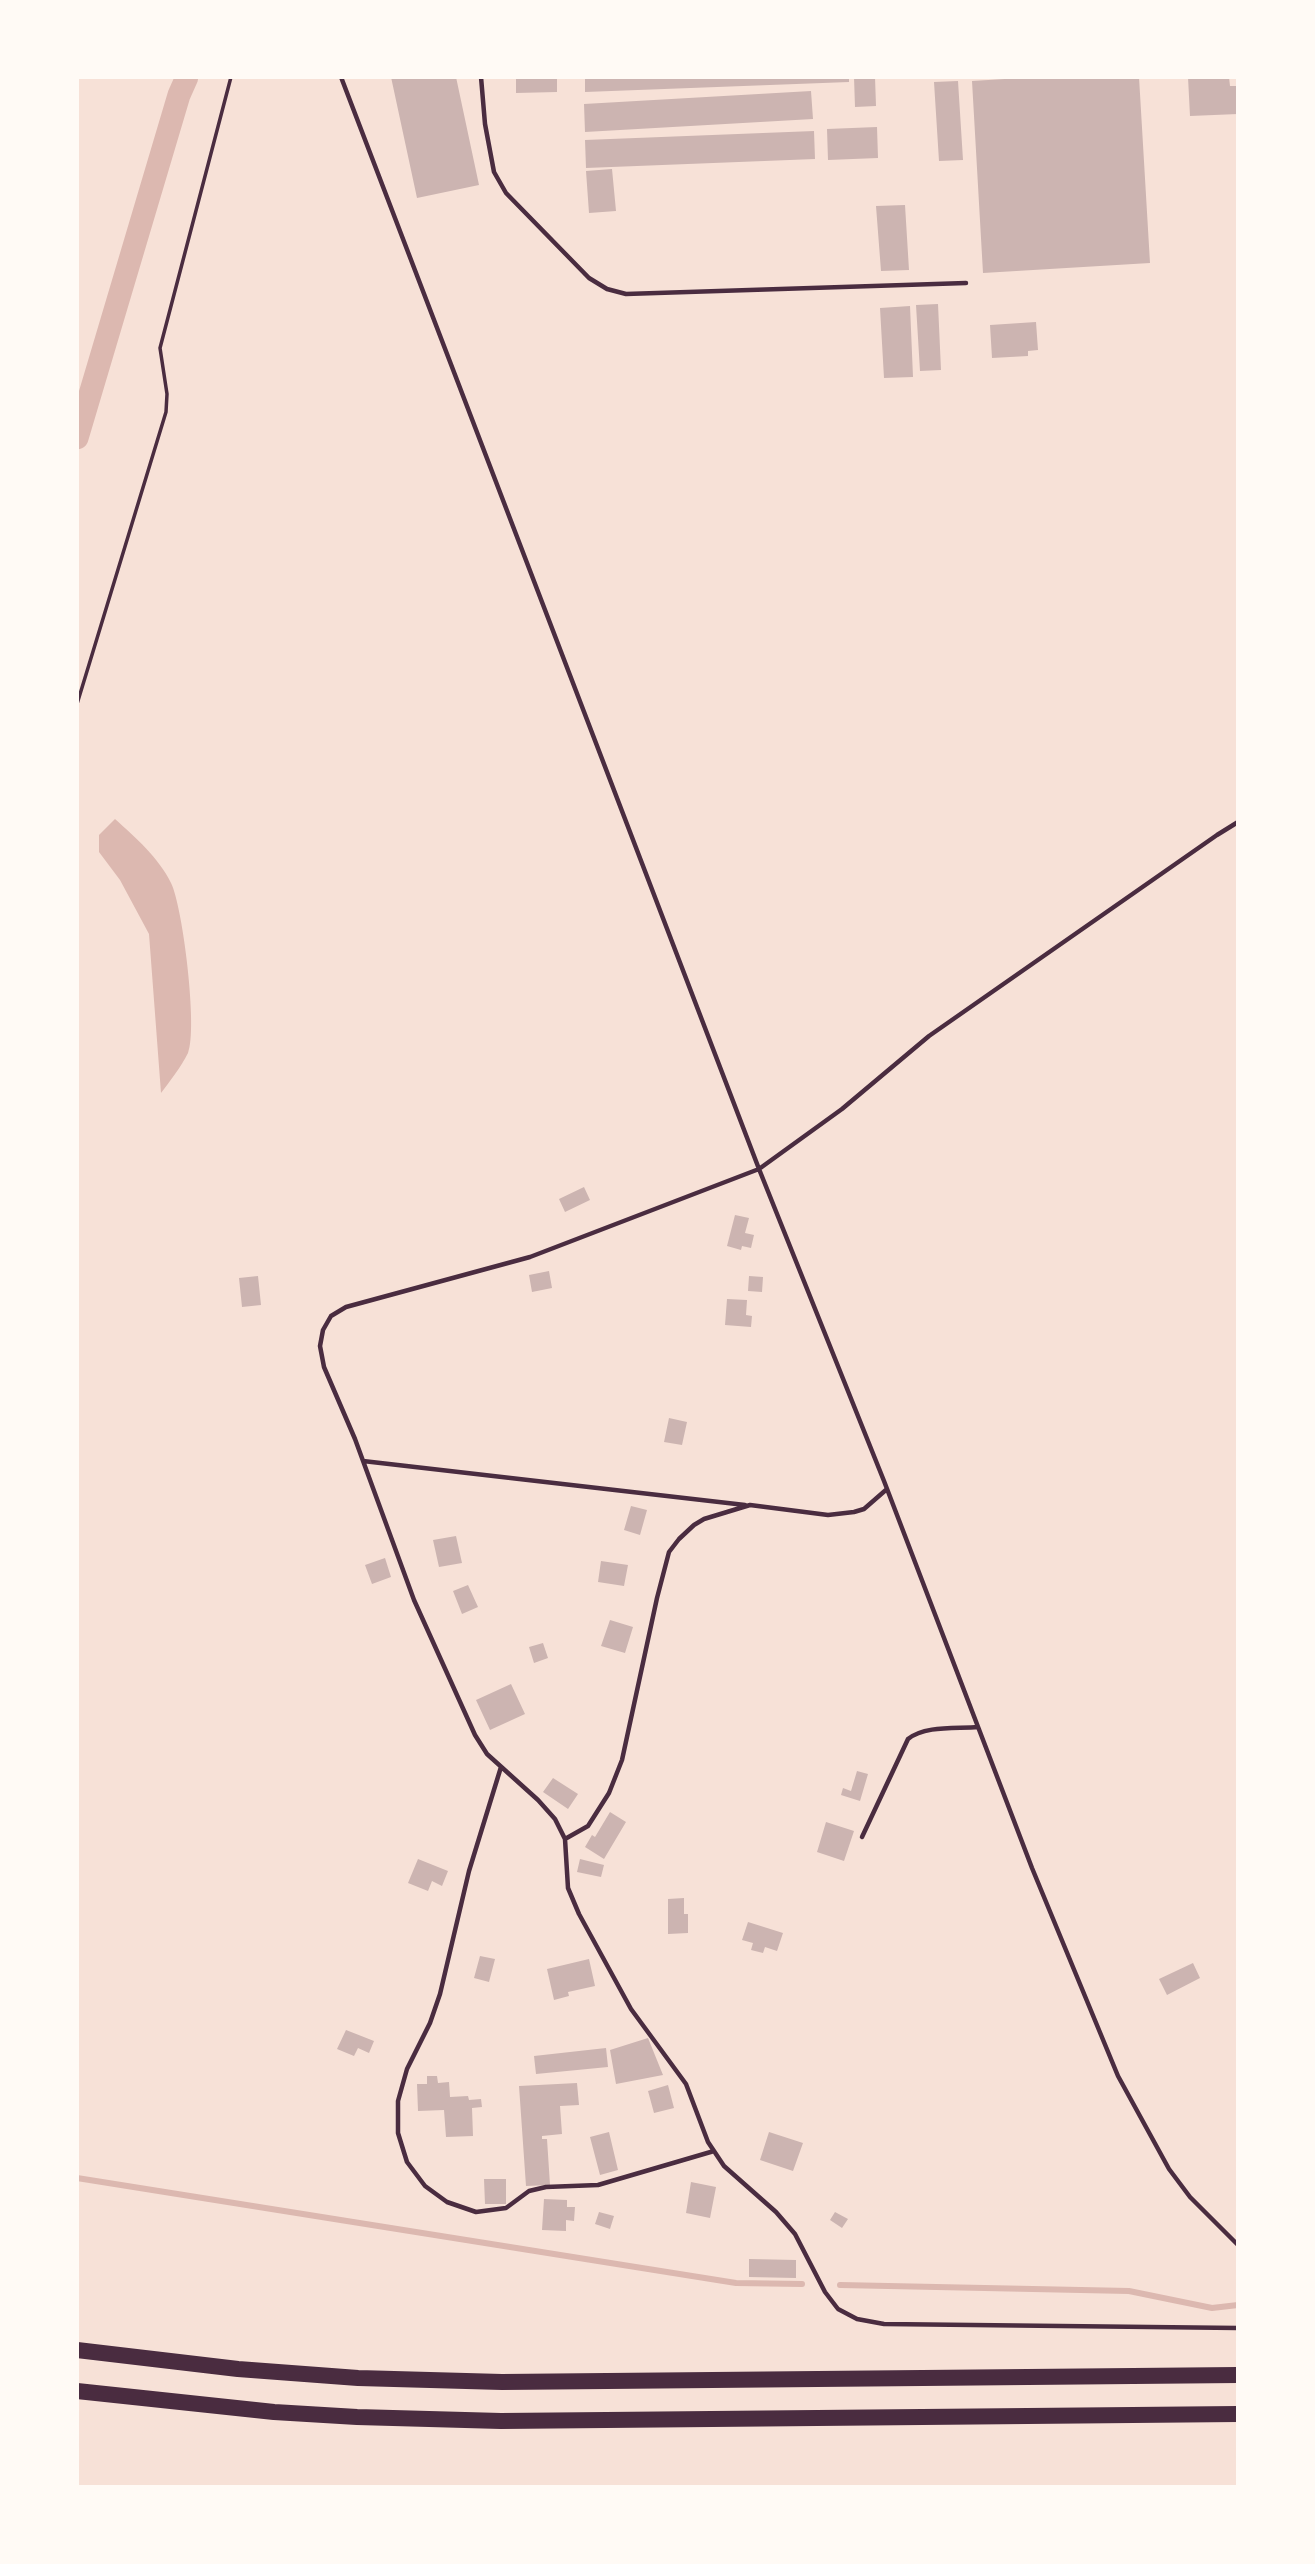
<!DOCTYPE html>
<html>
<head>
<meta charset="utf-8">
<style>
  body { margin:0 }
  #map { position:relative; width:1315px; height:2564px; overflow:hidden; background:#f7e1d7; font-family:"Noto Sans",sans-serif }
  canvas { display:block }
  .frame { position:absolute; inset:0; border:79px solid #fffaf5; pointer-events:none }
</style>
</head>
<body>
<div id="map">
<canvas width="1315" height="2564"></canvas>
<div class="frame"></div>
</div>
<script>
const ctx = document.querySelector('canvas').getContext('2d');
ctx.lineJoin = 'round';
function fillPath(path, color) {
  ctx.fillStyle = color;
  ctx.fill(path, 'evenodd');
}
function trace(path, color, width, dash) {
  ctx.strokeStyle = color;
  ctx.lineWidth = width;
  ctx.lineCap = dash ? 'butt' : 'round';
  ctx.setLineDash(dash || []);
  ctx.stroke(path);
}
fillPath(new Path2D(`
  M115,819c21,19 44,39 56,64 12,24 27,147 17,170 -7,14 -18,28 -27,40l-12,-159 -29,-54 -21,-28v-17z`), '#dcb8b0');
trace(new Path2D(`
  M77,2178l659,105 66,1
  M840,2285l289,6 83,17 26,-3`), '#dcb8b0', 6);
trace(new Path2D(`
  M77,438l102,-343 8,-18`), '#dcb8b0', 23);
fillPath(new Path2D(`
  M391,77h65l23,108 -62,13z
  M516,77h41v15l-41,1z
  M585,77h264v5l-264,10z
  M854,77h21l1,29 -21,1z
  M1037,77h102l11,186 -167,10 -11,-192z
  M1188,77h41l1,9h8v28l-48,2z
  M958,81l5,79 -24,1 -5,-79z
  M811,91l2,28 -228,13 -1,-28z
  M877,127l1,31 -50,2 -1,-31z
  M814,131l1,28 -229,9 -1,-28z
  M612,169l4,42 -27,2 -3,-42z
  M905,205l4,65 -28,1 -5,-65z
  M938,304l3,66 -21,1 -4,-66z
  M910,306l3,71 -29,1 -4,-70z
  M1036,322l2,28 -10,1v5l-36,2 -2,-33z
  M584,1187l6,13 -25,12 -6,-13z
  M735,1215l14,3 -4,15 9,2 -3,13 -9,-2 -1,4 -14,-4z
  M549,1271l3,17 -20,4 -3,-17z
  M258,1276l3,29 -19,2 -3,-29z
  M749,1276l14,1 -1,15 -14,-1z
  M727,1299l20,1 -1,15 6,1 -1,11 -26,-2z
  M669,1418l18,4 -5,23 -18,-3z
  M631,1506l16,4 -7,25 -16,-5z
  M456,1536l6,27 -23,4 -6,-27z
  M385,1558l6,19 -19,7 -7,-19z
  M601,1561l27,4 -4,21 -26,-4z
  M468,1585l10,22 -16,7 -9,-23z
  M610,1620l23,7 -8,26 -24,-7z
  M543,1643l5,15 -14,5 -5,-16z
  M511,1684l14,30 -35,16 -14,-30z
  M857,1771l11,3 -8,27 -19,-6 2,-7 8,3z
  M553,1778l25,16 -10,15 -25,-17z
  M610,1812l16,10 -22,37 -19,-12 7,-12 3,2z
  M826,1822l28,9 -10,30 -27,-9z
  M418,1859l30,12 -6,15 -10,-5 -4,10 -20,-8z
  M580,1859l24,6 -3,12 -24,-5z
  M684,1898v16h4v19l-20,1v-35z
  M748,1922l35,11 -6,18 -12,-4 -2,6 -12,-3 2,-7 -11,-3z
  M480,1956l15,3 -6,23 -15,-4z
  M589,1959l6,27 -27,6 1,4 -15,4 -7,-31z
  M1193,1963l7,15 -33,17 -8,-16z
  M346,2030l28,11 -5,12 -11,-5 -4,8 -17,-7z
  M648,2038l15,37 -47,9 -6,-34z
  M606,2048l2,19 -72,7 -2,-18z
  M427,2076h10l1,7 11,-1 1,15 18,-1 1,4 12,-1 1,8 -10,1 1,28 -27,1 -2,-27 -26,1 -1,-27h10z
  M577,2083l2,22 -19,1 2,28 -20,2v3h5l3,46 -24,1 -7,-100z
  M668,2085l6,23 -20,5 -6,-22z
  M609,2132l9,38 -18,5 -10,-38z
  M769,2132l34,11 -10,28 -33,-11z
  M484,2179h22v25h-21z
  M691,2182l25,5 -6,31 -24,-5z
  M544,2199l23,1v7h8l-1,14 -8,-1v11l-24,-1z
  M599,2212l15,4 -4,13 -15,-5z
  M835,2212l13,7 -6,9 -12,-8z
  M749,2259l47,1v18l-47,-1z`), '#ccb4b1');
trace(new Path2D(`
  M77,704l89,-292 1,-18 -7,-46 71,-271`), '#4a2c40', 3.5);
trace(new Path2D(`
  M341,77l418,1092 -229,88 -184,50 -15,9 -8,14 -3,16 4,21 31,72 59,161 61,135 12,19 51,46 17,19 10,20 3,49 11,26 52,95 55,75 22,58 16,24 52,46 19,22 30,58 13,17 19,10 27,5 354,4
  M481,77l4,47 9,48 12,21 83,85 18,11 19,5 340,-11
  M1238,822l-21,13 -288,201 -87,73 -83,60 125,312 148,387 86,208 51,93 21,28 48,48
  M363,1461l382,44
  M501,1767l-32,104 -29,123 -10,29 -23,46 -9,32v32l9,29 18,24 22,16 29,10 30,-4 23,-17 17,-4 52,-2 116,-34
  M862,1837l46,-98c17,-14 49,-10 70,-12
  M565,1839l23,-13 21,-33 13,-33 35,-162 12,-46 10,-13 15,-14 10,-6 46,-14 78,10 26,-3 10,-3 23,-20`), '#4a2c40', 4.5);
trace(new Path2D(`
  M77,2350l161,19 120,9 144,4 736,-7
  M77,2391l197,21 83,5 144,4 737,-7`), '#4a2c40', 16);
</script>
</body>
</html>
